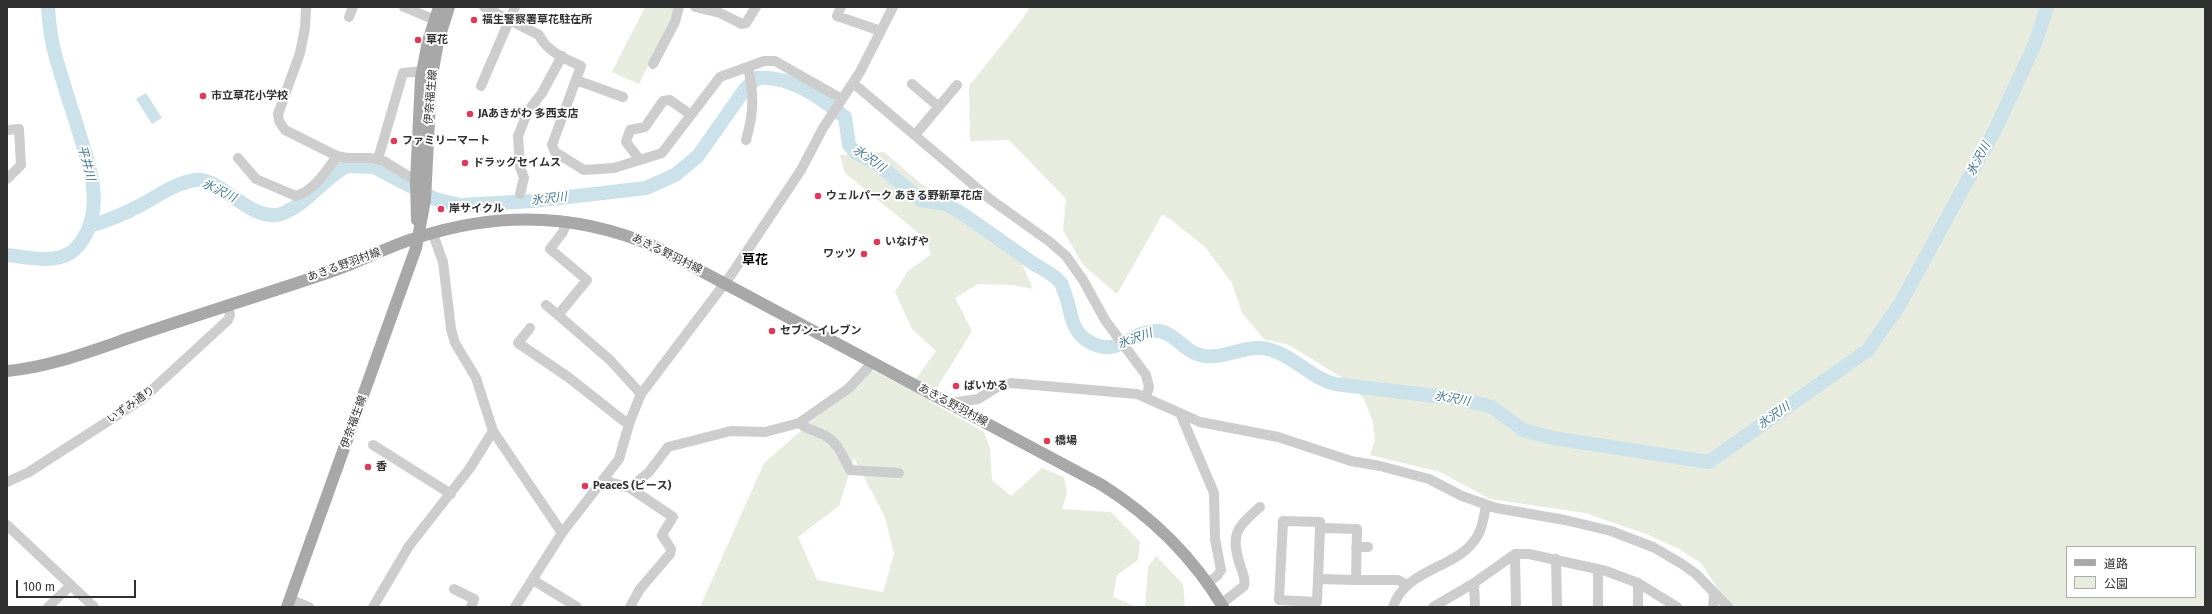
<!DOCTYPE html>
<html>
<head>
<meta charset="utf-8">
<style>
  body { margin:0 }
  #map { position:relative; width:2212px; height:614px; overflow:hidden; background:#fff; font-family:"Fira Sans","Noto Sans JP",sans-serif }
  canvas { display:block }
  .frame { position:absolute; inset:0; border:8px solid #303030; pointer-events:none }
  .legend { position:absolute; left:2066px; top:546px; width:130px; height:52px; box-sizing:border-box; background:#fff; border:1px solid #acacac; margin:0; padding:5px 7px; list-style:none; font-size:12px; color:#303030 }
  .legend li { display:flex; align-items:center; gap:8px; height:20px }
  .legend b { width:20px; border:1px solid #acacac }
  .scale { position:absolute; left:16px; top:580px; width:120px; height:18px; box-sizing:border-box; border:2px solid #303030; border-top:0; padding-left:5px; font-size:12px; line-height:14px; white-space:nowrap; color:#303030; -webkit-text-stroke:3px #fff; paint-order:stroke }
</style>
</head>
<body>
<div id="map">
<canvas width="2212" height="614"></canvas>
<div class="frame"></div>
<ul class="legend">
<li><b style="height:5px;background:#a8a8a8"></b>道路</li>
<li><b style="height:11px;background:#e7ecde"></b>公園</li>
</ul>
<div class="scale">100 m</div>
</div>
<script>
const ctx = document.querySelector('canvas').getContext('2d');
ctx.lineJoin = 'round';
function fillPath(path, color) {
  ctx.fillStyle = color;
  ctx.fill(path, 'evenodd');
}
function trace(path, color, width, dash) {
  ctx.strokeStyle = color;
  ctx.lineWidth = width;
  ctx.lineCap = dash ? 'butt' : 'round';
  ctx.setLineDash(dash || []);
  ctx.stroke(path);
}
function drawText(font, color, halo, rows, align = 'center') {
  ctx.font = font + ' "Fira Sans","Noto Sans JP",sans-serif';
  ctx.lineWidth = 4;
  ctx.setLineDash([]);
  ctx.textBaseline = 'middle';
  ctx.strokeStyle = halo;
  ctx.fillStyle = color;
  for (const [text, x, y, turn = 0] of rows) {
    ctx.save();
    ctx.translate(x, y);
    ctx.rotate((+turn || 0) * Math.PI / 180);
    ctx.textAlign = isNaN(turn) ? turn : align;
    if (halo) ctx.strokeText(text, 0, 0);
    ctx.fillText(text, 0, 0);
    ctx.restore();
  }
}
fillPath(new Path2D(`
  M645,7h30l-4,14 -32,63 -27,-12z
  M1030,7h1175v600h-470l-9,-6 -25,-38 -22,-14 -30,-14 -64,-22 -95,-14 -50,-27 -70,-17 5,-15 -2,-18 -9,-23 -18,-19 -57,-35 -25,-6 -22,-26 -10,-30 -27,-36 -35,-28 -8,-4 -45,79 -34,-29 -20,-35 3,-31 -57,-59 -39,1 -1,-55 52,-65zM2067,547h128v50h-128z
  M884,152l36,31 37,23 63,53 13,30 -20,-4 -35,-1 -23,14 17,33 -43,70 55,31 6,16 2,32 19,16 31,-28 22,9 3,16 -5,16 49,3 29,30 -2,18 -21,15 -4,22 24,10h-437l64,-144 107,-93 38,18 27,-37 -24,-22 -17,-37 12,-20 24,-18 -4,-14 -82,-67 -5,-18zM854,458l31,59 9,37 -11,38 -66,-12 -19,-43 41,-31z
  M1156,556l27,28 2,23h-40l3,-40z`), '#e7ecde');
fillPath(new Path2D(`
  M146,93l16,25 -10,6 -16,-25z`), '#cbe2eb');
trace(new Path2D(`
  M89,226c19,-5 37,-13 54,-22 16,-9 33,-21 52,-24 26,-4 57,46 89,33 25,-11 40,-35 63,-47l27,1 61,32 25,6 73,-4 113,-13 29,-13 23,-19 47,-67 12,-11c34,-3 63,20 88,39l4,28 6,7 24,13 42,35 25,4 15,9c24,16 47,33 70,49 9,6 23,12 30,21 1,2 2,6 3,8 8,19 5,38 24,50 30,19 43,-12 71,-10 15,2 24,18 38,23 20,8 42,-7 63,-6 30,2 47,29 75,36l126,15 31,8 31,23 30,8 156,24 159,-112 32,-46 96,-176 39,-84 12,-37
  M7,255c20,2 45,9 63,-2 8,-5 13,-13 17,-21 17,-37 -2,-77 -12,-113 -7,-20 -13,-41 -19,-61 -5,-17 -7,-34 -8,-51`), '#cbe2eb', 14);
trace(new Path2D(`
  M306,7l-1,21 -5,25 -22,61 1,7 6,9 52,26 10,2h24l13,3 37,23
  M404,7l31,13
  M484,7l55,28c7,16 28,25 42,31l-29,79 3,7 29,18 30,-2 48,-15 58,-76 44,-16h11l67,38
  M695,7l25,6 22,11 4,-1 10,-16
  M841,7l-4,9 44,15
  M349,17l4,-10
  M653,64l22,-42 4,-15
  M576,80l47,17
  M853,83l137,116 60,43 16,14 17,24 22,40 41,55 3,12 -3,10
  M912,84l27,23
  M481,86l34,-79
  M7,130l12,-1 2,36 -14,14
  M915,135l42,-50
  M746,140c8,-27 8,-45 2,-73
  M238,158l18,21 40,17c18,-5 31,-26 41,-40
  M378,159l25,-86 19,-2
  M640,160l-14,-18 4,-12 15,-3 18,-26 7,-1 21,15
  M520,194l4,-16 -4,-11 -2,-31 10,-25 14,-18 20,-37
  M567,221l-4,11 -13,17 37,31 -29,35 52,45 31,34
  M433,234l10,28 8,67 4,14 21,35 17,53 69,102
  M546,305l12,10
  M530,328l-12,15 50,34 61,48
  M950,403l28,-4 21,-13 12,-3 126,11 63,28 78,15 73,24 29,5 49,13 33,17 34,12 69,12 46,11 42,16 29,17 14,10 32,33
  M1180,413l34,80 1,46 6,31 -4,6 -10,7
  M799,423c8,6 16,8 25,12 14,7 19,22 26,35l49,3
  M373,445l78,49
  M603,480l27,8 19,-16 19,-25 63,-16 34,1 34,-9 50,-35 24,-26
  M7,482l22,-10 112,-72 87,-80 2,-5 -2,-11
  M1283,521l37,1v6l37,1 -1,51 -38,-1 -1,23 -38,-2z
  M7,525l87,82
  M1356,547h12
  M1515,554l1,53
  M1556,559l1,48
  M1598,569v38
  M1318,579l2,-51
  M533,580l44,27
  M1356,580h42l9,5
  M1474,583l1,24
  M1638,583v24
  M454,589l20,10 -3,8
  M290,599l19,8
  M1221,604l23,-18c2,-7 -1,-12 -3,-18 -11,-33 -6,-39 19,-61
  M48,607l23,-22
  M373,607l36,-61 61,-78 23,-37
  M515,607l47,-74 57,-74 11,-38 11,-27 90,-119 70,-105 22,-42 37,-56 33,-65
  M630,607l10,-18 30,-35 1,-5 -9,-14 11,-18 -43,-29
  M1393,607c13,-40 67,-38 85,-72 5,-8 6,-20 8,-30
  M1433,607l41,-24 41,-29h14l77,17 32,12 39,24
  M1713,607l1,-14`), '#cdcdcd', 10);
trace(new Path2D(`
  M417,220l-1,-39 5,-103 7,-37 11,-34
  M7,371c44,-4 87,-21 128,-35 65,-22 130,-42 195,-64 30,-10 58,-26 89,-35 81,-26 160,-24 239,11l444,237c49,31 91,72 121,122
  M287,607l129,-359 9,-48 6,-119 7,-39 11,-35`), '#a8a8a8', 12);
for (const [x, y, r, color] of [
  [474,20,4,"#de3a58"],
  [418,40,4,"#de3a58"],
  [203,96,4,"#de3a58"],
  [470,114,4,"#de3a58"],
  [394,141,4,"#de3a58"],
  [465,163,4,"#de3a58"],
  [818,196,4,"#de3a58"],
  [441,209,4,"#de3a58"],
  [877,242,4,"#de3a58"],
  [864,254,4,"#de3a58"],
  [772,331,4,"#de3a58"],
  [956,386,4,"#de3a58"],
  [1047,441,4,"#de3a58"],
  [368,467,4,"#de3a58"],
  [585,486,4,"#de3a58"]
]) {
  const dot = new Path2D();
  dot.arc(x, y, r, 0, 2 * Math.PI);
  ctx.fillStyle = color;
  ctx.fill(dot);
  trace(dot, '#fff', 1.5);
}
drawText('bold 11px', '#303030', '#fff', [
  ["福生警察署草花駐在所",482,20],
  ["草花",426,40],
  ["市立草花小学校",211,96],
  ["JAあきがわ 多西支店",478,114],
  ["ファミリーマート",402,141],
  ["ドラッグセイムス",473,163],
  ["ウェルパーク あきる野新草花店",826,196],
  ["岸サイクル",449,209],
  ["いなげや",885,242],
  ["ワッツ",856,254,"right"],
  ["セブン-イレブン",780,331],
  ["ばいかる",964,386],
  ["橋場",1055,441],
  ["香",376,467],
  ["PeaceS (ピース)",593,486]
], 'left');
drawText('11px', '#303030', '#fff', [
  ["伊奈福生線",431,97,-85],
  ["あきる野羽村線",667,254,26],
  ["あきる野羽村線",344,265,-20],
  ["いずみ通り",131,405,-35],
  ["あきる野羽村線",953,405,28],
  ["伊奈福生線",354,422,-70]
]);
drawText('italic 12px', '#41798f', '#fff', [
  ["氷沢川",869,159,35],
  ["氷沢川",1979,159,-62],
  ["平井川",86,163,75],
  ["氷沢川",219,191,26],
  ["氷沢川",549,199,-6],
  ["氷沢川",1135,339,-20],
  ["氷沢川",1452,399,10],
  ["氷沢川",1774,416,-35]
]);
drawText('bold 13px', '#000', '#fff', [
  ["草花",755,260]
]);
</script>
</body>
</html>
